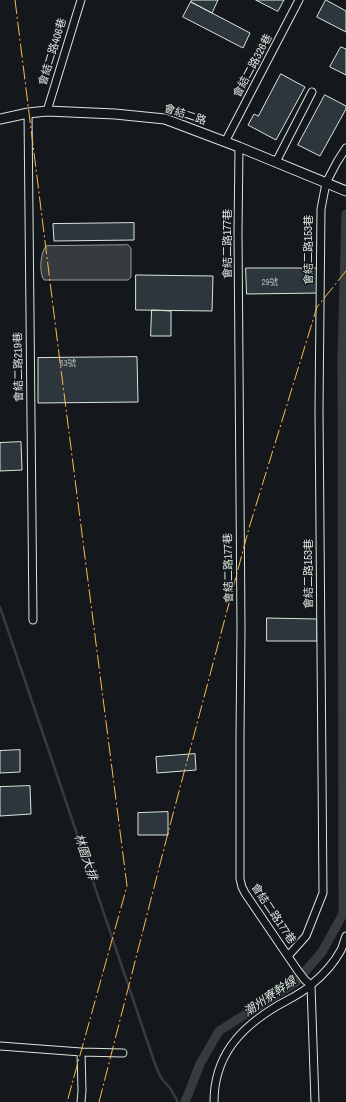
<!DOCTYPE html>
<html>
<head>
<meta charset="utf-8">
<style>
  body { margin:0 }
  canvas { display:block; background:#14181c }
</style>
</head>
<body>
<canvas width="346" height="1102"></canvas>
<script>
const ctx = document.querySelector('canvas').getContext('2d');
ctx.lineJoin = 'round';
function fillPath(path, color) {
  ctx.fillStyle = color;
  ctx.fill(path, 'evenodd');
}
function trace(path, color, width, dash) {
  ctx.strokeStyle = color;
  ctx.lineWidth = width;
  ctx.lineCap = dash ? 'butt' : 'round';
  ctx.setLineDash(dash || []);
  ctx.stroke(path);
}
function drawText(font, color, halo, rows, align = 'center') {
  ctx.font = font + ' "Archivo Narrow","Noto Sans TC",sans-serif';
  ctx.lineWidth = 3;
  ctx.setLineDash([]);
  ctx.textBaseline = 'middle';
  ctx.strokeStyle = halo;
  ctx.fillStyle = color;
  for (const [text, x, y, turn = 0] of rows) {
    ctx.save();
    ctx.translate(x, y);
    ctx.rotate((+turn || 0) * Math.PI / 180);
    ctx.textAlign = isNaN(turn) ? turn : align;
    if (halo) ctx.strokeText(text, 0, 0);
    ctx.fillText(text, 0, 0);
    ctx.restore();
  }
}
const water = new Path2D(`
  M128,245l3,3v29l-3,3h-84c-5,-6 -4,-28 2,-34z`);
fillPath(water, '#363b3e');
trace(water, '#939e99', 1);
trace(new Path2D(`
  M0,607l155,457 6,14 9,10 8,14`), '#363b3e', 2.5);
trace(new Path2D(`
  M185,1102l15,-38 19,-33 76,-48 27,-31 21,-38 -1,-559 4,-141`), '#363b3e', 9);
const building = new Path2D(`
  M192,0h26l-6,13 -21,-11z
  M256,0h28l-6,11z
  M326,0l20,11v21l-29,-15z
  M191,2l59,31 -7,15 -60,-31z
  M341,47l5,2v26l-16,-8z
  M281,74l24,13 -29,53 -28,-15 6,-11 4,2z
  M325,95l21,11v3l-26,47 -22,-11z
  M134,223v17l-80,1 -1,-17z
  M246,268h73v25l-72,1z
  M136,275l77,1 -1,35 -76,-1z
  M152,310l19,1v25h-20z
  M137,357l1,45 -100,1v-45z
  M21,442l1,28 -22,1v-28z
  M267,618l50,1v22h-50z
  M20,750v22l-20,1v-22z
  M195,754l1,16 -39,3 -1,-16z
  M30,786l1,28 -31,2v-29z
  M168,812v23h-30v-22z`);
fillPath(building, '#2c363c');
trace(building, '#d8e6dc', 1);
const minor = new Path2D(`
  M47,111l34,-111
  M28,113l5,507
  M225,142l74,-142
  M239,147l-1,85 3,396 -1,108v143l2,8 3,6 53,78 7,9 6,5 4,117
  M276,162l36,-70
  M288,956l18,-20 17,-43 -4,-484 2,-200 5,-26 11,-21 9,-14
  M0,1046l81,6 42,1
  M81,1052l1,39 -1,11
  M214,1102c0,-46 26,-74 63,-96 12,-7 24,-12 34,-21 11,-9 23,-22 30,-35 2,-4 3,-9 5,-14`);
const tertiary = new Path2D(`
  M0,119l28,-6 19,-2 68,3 50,5 74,28 107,44`);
trace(minor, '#d8e6dc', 9);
trace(tertiary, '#d8e6dc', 11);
trace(minor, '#14181c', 7);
trace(tertiary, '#14181c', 9);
trace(new Path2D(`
  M15,0l44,354 68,532 -60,216
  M99,1102l70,-273 80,-301 68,-221 29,-36`), '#ffb74d', 1, [14, 3, 2, 3]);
drawText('9px', '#adbab4', null, [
  ["29號",270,283],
  ["63號",68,364]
]);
drawText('11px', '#d8e6dc', '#14181c', [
  ["會結二路406巷",53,52,-73],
  ["會結二路326巷",253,66,-62],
  ["會結二路",185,115,18],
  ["會結二路177巷",228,244,-90],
  ["會結二路153巷",309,250,-90],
  ["會結二路219巷",19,367,-91],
  ["會結二路177巷",229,568,-91],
  ["會結二路153巷",309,574,-90],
  ["會結二路177巷",273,914,56]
]);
drawText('italic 12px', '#d8e6dc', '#14181c', [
  ["林園大排",85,857,71],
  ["潮州寮幹線",270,997,-34]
]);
</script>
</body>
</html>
